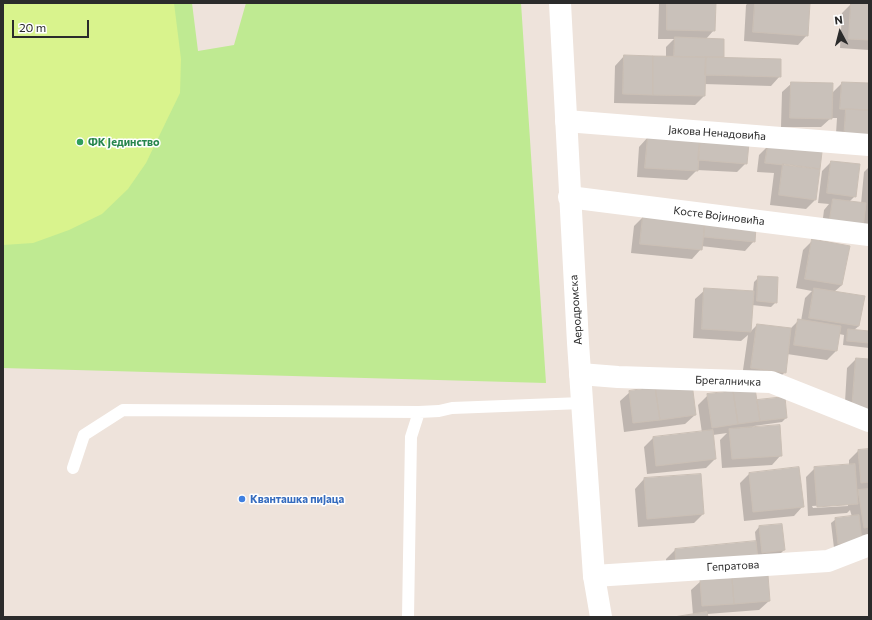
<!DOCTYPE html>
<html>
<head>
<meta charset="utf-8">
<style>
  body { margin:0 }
  #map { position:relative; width:872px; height:620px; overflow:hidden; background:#eee3db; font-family:Commissioner,sans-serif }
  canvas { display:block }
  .frame { position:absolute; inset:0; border:4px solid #2b2b2b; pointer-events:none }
  .north { position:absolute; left:820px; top:12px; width:40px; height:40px; -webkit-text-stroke:3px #fff; paint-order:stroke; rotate:353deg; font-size:11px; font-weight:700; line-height:16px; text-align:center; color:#2b2b2b }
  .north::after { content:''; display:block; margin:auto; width:14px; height:18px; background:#2b2b2b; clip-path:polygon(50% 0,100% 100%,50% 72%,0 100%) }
  .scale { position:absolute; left:12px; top:20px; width:77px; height:18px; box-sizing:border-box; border:2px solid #2b2b2b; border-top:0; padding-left:5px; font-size:12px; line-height:14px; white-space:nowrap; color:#2b2b2b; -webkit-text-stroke:3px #fff; paint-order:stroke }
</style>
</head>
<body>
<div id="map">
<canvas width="872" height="620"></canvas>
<div class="frame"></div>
<div class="north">N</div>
<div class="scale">20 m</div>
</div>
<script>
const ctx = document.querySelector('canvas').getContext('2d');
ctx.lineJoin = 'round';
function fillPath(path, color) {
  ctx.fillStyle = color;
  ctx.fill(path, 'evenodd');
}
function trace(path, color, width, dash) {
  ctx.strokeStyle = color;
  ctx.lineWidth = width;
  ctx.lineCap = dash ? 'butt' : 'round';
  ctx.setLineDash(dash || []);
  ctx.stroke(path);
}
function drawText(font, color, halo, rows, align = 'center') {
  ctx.font = font + ' Commissioner,sans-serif';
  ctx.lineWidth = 3;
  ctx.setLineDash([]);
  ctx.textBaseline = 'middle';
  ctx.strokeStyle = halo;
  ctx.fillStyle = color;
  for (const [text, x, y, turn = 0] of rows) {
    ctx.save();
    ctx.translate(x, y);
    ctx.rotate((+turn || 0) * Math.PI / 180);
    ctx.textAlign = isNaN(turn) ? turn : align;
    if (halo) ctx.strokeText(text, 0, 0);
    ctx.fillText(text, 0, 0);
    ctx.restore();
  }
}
fillPath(new Path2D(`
  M3,3h189l6,48 36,-6 12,-42h275l25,380 -543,-15z`), '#bfea92');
fillPath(new Path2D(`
  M3,3h171l7,56 -1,34 -34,70 -18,26 -26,25 -33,16 -36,13 -30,2z`), '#d9f38d');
fillPath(new Path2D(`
  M659,3h56l-1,27 -8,9 17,1v18l57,18 -9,10 -67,-2v12l-9,9 -81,-2 1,-37 9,-10 42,1v-10l8,-8h-16z
  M748,3h61l-2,32 -9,10 -54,-4 2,-36z
  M851,4l18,1v45l-29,-2 2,-35z
  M792,83l39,11 11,-11 27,1v61l-34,4 2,-31h-6l-10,9h-40l1,-35z
  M648,137l98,26 -9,9 -40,-2 -10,10 -50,-3 2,-30z
  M768,146l47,54 -9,9 -36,-4 4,-32 -17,-1 2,-17z
  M831,162l24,34 -6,6 12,2 3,-32 5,-5v59l-48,8 3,-24 5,-6 -11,-1 4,-32z
  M643,217l112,11 -1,13 -9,10 -44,-5v3l-9,10 -61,-6 3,-27z
  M813,240l29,45 -8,7 29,5 -4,29 -5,4 15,2v16l-26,-3 1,-10 -5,-1 -3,17 -9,9 -40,-6 -2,18 -10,10 -33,-5 6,-42 -7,6 -48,-3 2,-39 10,-9 48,2 1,-10 5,-5 17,25 -5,5 -19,-2 -2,27 7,-7 33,4 9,-9 2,1 4,-23 7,-7 -16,-3 7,-38z
  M856,359l13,1v61l-25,-2 3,-51z
  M630,392l65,23 -10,9 -61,8 -4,-31z
  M708,395l48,8 2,-2 28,17 -4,4 -28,4 -3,3 30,26 -9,10 -50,3 -2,-28 7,-7 -14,2 2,24 -9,9 -59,6 -3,-27 9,-9 49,-5 -4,-28z
  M869,450v84l-8,2 -27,12 -3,-25 5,-4 16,-2 -2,-7 -3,3 -39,3 -2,-39 9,-9 34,-3v-5l9,-9zM848,504v2l-35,2 -1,-2z
  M798,468l5,38 -9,10 -50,5 -4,-38 9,-9z
  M644,479l59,35 -9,9 -56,4 -3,-38z
  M759,527l25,23 -5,5 -112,22 -1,-18 9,-9 81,-8 -1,-10z
  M701,581l68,20 -10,9 -52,4v3h-26l12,-2 -2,-25z`), '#0003');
const building = new Path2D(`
  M667,3h49l-1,28 -48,-1z
  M755,3h55l-2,33 -55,-4z
  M851,3l18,1v36l-20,-1z
  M675,37l49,2v18h-50z
  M624,55l29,1v39l-30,-1z
  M653,56l53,1 -1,39 -52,-1z
  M706,57l75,2v18l-76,-2z
  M791,82l42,1 -1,36 -42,-1z
  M842,82l27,1v27l-29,-1z
  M846,109l23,1v31l-25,-1z
  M648,136l52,4 -2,31 -53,-3z
  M700,140l49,3 -2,21 -49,-4z
  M768,145l54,7 -2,17 -55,-6z
  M831,161l29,3 -4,33 -29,-4z
  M783,164l37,5 -4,31 -37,-5z
  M833,199l33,4 -3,26 -34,-4z
  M643,216l62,6 -3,28 -62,-6z
  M705,222l51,5 -1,15 -51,-5z
  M812,239l38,7 -8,39 -37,-6z
  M758,276l20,1 -1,26 -20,-2z
  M704,288l50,3 -3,41 -49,-3z
  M814,288l51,8 -6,30 -50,-8z
  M798,319l43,7 -4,25 -43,-6z
  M757,324l34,4 -5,45 -35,-5z
  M848,329l21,2v12l-22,-2z
  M856,358l13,1v52l-17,-1z
  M692,383l4,32 -36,5 -5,-33z
  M655,387l5,33 -27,3 -4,-32z
  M755,388l5,33 -22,3 -5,-33z
  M733,391l5,33 -26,4 -5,-34z
  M785,397l2,21 -27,3 -3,-21z
  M780,425l2,31 -50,3 -3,-30z
  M713,430l3,29 -60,7 -3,-29z
  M869,449v33l-8,1 -3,-33z
  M855,464l3,40 -41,3 -3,-40z
  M799,467l5,40 -51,5 -4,-39z
  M701,474l3,40 -57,5 -3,-41z
  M869,489v38l-5,1 -6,-38z
  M859,515l3,26 -24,3 -3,-26z
  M782,524l3,26 -23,3 -3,-27z
  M756,541l2,19 -82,8 -1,-19z
  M768,575l2,26 -36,3 -2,-26z
  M732,578l2,26 -32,2 -2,-26z
  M707,612l1,5h-34z`);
fillPath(building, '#c9c1ba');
trace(building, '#cabfb5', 1);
trace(new Path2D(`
  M73,468l11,-33 39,-25 296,2
  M408,617l3,-180 8,-25 20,-1 13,-3 130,-5`), '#fff', 12);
trace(new Path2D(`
  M566,121l303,24
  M569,197l300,38
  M580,374l38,3 153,5 98,39
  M594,576l234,-15 41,-16`), '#fff', 22);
trace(new Path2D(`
  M560,3l18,340 16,233 7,41`), '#fff', 22);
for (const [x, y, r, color] of [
  [80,142,4,"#2e9e5b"],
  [242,499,4,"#3f7fe0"]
]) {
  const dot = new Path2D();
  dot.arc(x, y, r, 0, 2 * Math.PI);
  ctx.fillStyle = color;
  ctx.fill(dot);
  trace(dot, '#fff', 1.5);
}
drawText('11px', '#2b2b2b', '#fff', [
  ["Јакова Ненадовића",717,133,4],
  ["Косте Војиновића",719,216,7],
  ["Аеродромска",576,310,-94],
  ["Брегалничка",728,381,2],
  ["Гепратова",733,566,-3]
]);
drawText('bold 11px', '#27864d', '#fff', [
  ["ФК Јединство",88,142]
], 'left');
drawText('bold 11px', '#366cbe', '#fff', [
  ["Кванташка пијаца",250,499]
], 'left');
</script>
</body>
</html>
